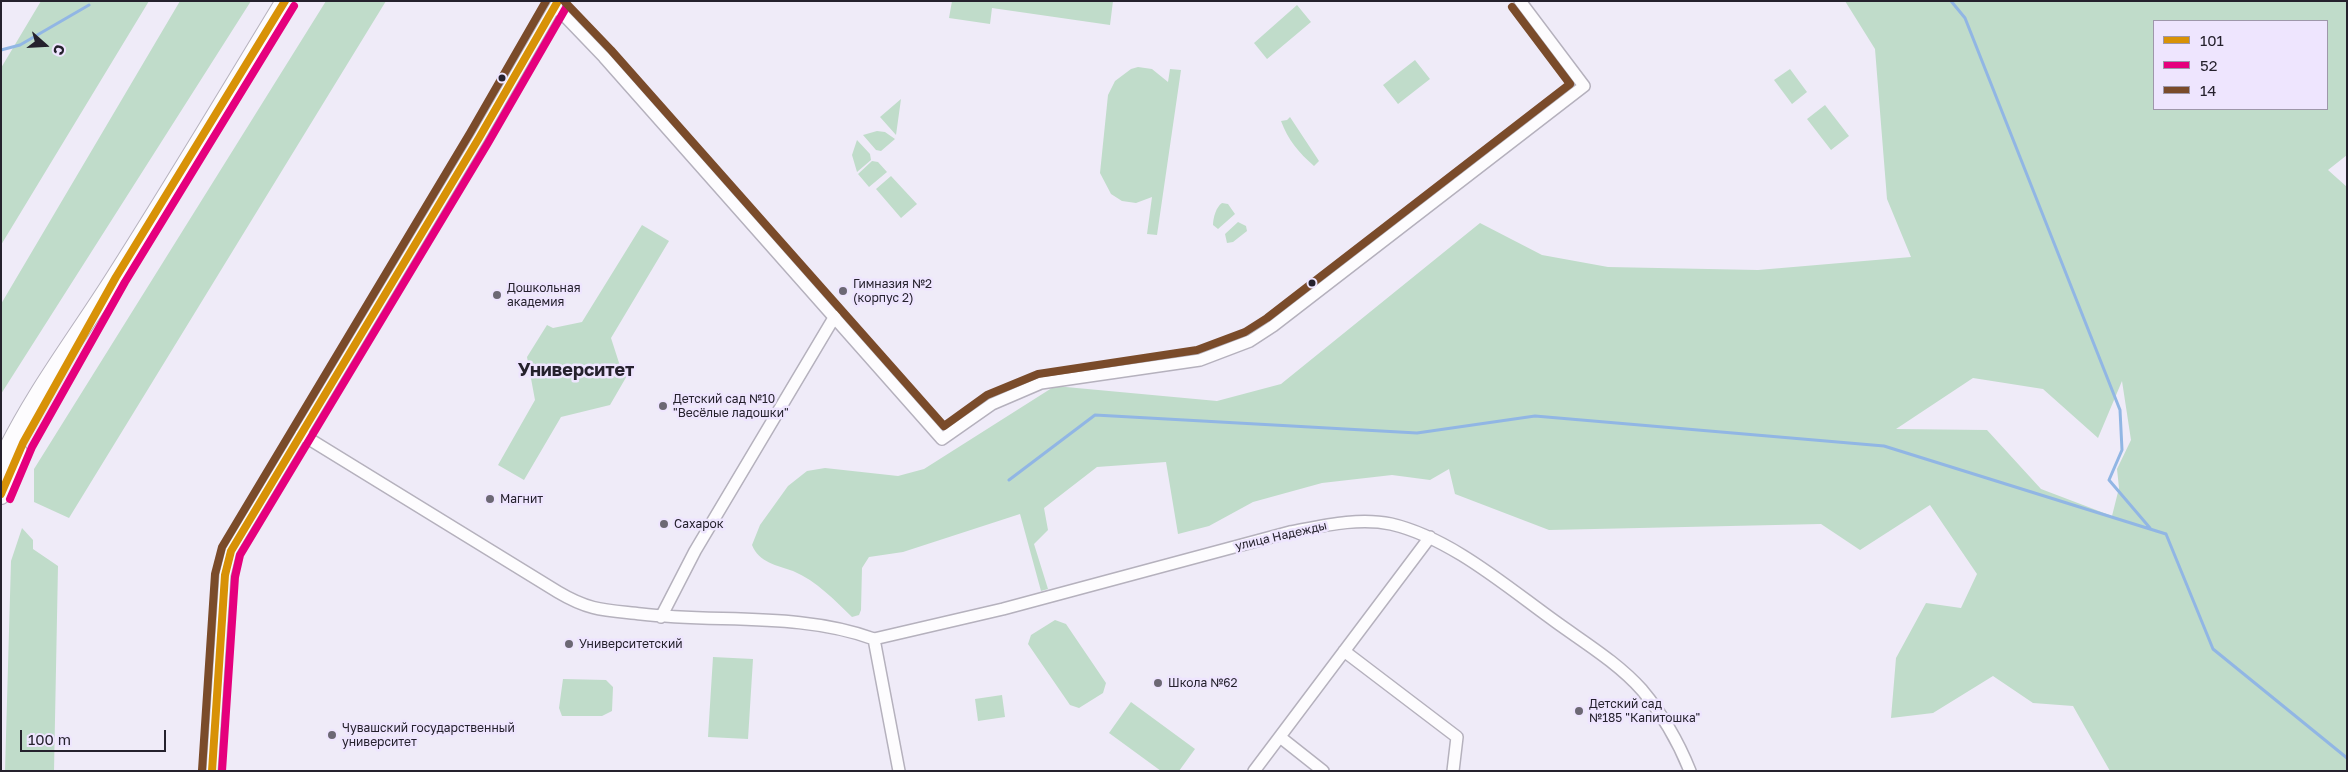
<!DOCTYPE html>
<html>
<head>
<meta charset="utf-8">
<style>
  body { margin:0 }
  #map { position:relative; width:2348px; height:772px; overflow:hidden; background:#efebf8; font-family:"Golos Text",sans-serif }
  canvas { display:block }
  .frame { position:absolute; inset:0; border:2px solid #25212d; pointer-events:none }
  .legend { position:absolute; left:2153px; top:20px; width:175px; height:90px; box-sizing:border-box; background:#eee5fe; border:1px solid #9e97aa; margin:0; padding:6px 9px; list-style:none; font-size:15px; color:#25212d }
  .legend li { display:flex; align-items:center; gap:10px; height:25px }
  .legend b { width:25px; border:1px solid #9e97aa }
  .north { position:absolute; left:20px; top:20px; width:50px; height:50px; -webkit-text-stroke:4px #eee5fe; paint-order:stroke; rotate:109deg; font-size:14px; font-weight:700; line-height:20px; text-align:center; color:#25212d }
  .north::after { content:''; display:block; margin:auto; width:18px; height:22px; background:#25212d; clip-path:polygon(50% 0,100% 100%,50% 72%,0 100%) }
  .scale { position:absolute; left:20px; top:730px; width:146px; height:22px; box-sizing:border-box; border:2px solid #25212d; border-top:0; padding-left:6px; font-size:15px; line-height:18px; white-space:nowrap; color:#25212d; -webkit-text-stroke:4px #eee5fe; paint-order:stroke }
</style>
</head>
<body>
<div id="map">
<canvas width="2348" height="772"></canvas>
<div class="frame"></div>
<ul class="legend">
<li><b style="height:6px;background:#d89207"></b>101</li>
<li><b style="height:6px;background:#e5007d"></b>52</li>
<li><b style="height:6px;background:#7a4b2a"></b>14</li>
</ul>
<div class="north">С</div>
<div class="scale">100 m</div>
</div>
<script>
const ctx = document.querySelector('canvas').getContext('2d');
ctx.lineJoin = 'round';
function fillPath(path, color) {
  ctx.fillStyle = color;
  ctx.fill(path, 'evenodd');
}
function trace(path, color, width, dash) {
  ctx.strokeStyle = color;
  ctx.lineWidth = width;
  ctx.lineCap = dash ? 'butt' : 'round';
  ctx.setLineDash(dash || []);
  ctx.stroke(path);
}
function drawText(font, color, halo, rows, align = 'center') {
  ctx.font = font + ' "Golos Text",sans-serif';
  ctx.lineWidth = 5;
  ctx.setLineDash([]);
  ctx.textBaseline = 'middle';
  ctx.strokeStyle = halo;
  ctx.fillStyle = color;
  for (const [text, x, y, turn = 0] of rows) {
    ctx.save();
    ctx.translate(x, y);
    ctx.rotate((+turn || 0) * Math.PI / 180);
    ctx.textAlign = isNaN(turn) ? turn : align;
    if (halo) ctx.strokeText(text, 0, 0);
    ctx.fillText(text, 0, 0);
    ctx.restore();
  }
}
fillPath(new Path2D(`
  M41,1h108l-148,244v-177z
  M180,1h71l-250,393v-90z
  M326,1h60l-317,517 -35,-16v-33z
  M952,1h161l-3,24 -118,-17 -2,16 -41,-6z
  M1845,1h502v154l-19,15 19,17v584h-237l-37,-65 -40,-3 -40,-27 -60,37 -42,5 5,-60 30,-55 35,5 16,-34 -47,-69 -70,45 -39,-26 -272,6 -94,-36 -6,-25 -19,11 -38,-5 -70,8 -69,19 -44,24 -31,8 -12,-72 -69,5 -53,41 4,22 -14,14 14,45 -7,2 -21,-77 -117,38 -34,5 -7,11 -1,42 -2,5 -7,2c-18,-17 -35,-36 -59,-46 -16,-6 -34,-8 -41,-26l8,-20 28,-39 19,-15 18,-3 73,8 26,-7 131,-83 162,15 64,-17 199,-161 62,32 66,12 150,3 153,-13 -24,-58 -12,-150zM2154,21h173v88h-173zM1973,378l70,11 55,49 24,-57 9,59 -14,29 2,19 -7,28 -71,-27 -54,-59 -91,-1z
  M1297,5l14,17 -44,37 -13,-16z
  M1415,60l15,19 -32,25 -15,-19z
  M1138,67l14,2 16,13 2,-13 11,1 -24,165 -10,-1 5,-37 -16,6 -14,-2 -11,-7 -11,-21 8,-78 7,-14 16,-12z
  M1790,69l17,23 -15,12 -18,-24z
  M901,99l-5,36 -16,-18z
  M1825,105l24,31 -18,14 -24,-31z
  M1290,117l29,44 -5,5c-15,-13 -26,-26 -33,-45l6,-1z
  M877,131l8,1 10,7 -14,12 -5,-1 -13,-15z
  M857,140l13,14 1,6 -14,12 -5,-17z
  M872,161l6,1 9,10 -18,15 -11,-13z
  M891,176l26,28 -16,14 -25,-29z
  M1222,203l6,1 7,10 -17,15 -5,-4c0,-7 3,-18 9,-22z
  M1238,222l8,4 1,5 -14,11 -6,1 -2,-9z
  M642,225l27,16 -58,97 10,31 7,5 -18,31 -49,12 -37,63 -26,-15 37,-65 -8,-43 20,-32 6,3 29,-6z
  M22,528l11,12v9l25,17 -4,205h-49l6,-210z
  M1055,620l11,4 40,59 -3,10 -24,15 -9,-3 -42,-61 3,-9z
  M713,657l40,2 -5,80 -40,-2z
  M563,679l43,1 7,7 -1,24 -10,5h-40l-3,-8z
  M1002,695l3,22 -27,4 -3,-22z
  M1131,702l64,47 -16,22h-18l-52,-38z
  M204,706h5l-4,65h-4z`), '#c0dcca');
trace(new Path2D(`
  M1951,1l14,17 155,392 2,40 -13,30 41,48
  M1,50l19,-5 69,-40
  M1009,480l86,-65 322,18 118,-17 349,30 282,88 47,115 134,109`), '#91b6e4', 3);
const street = new Path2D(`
  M555,6l49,51 338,382 50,-35 49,-21 159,-23 50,-19 23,-15 311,-240 -64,-85
  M301,434l257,158c32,19 47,18 83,22 77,9 160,-2 233,25
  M661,617l34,-66 140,-235
  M874,639l129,-30 287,-77c32,-6 68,-15 101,-8 60,14 116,63 165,98 29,21 62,41 86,68 21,25 36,51 48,81
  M874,639l25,132
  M1344,651l113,86 -4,34
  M1280,737l43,34
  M212,771l13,-196 6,-24 248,-413 79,-137
  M1254,771l176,-234`);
const primary = new Path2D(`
  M1,463c31,-67 76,-125 115,-187 58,-91 113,-183 169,-275
  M1,495l17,-43`);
trace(street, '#b5b1bd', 14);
trace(primary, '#b5b1bd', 20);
trace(street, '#fdfcfe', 11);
trace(primary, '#fdfcfe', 18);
trace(new Path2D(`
  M1,494l22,-51 93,-166 169,-276
  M212,771l13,-196 6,-24 248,-413 79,-137`), '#d89207', 8);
trace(new Path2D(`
  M10,499l22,-52 93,-165 169,-276
  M222,771l13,-194 5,-22 248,-412 79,-137`), '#e5007d', 8);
trace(new Path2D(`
  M564,1l47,49 333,376 43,-31 51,-21 159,-24 48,-18 22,-14 303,-234 -58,-77
  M202,770l13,-196 7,-27 248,-414 76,-132`), '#7a4b2a', 8);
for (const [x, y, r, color] of [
  [502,78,4.5,"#25212d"],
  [1312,283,4.5,"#25212d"],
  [843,291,5,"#6c6874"],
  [497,295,5,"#6c6874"],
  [663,406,5,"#6c6874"],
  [490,499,5,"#6c6874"],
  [664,524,5,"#6c6874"],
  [569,644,5,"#6c6874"],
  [1158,683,5,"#6c6874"],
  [1579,711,5,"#6c6874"],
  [332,735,5,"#6c6874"]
]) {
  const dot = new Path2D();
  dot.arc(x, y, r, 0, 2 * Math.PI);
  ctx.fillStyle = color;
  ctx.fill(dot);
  trace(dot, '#eee5fe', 2);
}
drawText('12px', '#25212d', '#eee5fe', [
  ["Гимназия №2",853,284],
  ["(корпус 2)",853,298],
  ["Дошкольная",507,288],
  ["академия",507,302],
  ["Детский сад №10",673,399],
  ["\"Весёлые ладошки\"",673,413],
  ["Магнит",500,499],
  ["Сахарок",674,524],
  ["Университетский",579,644],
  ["Школа №62",1168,683],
  ["Детский сад",1589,704],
  ["№185 \"Капитошка\"",1589,718],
  ["Чувашский государственный",342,728],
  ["университет",342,742]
], 'left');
drawText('12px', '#25212d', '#eee5fe', [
  ["улица Надежды",1281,536,-13]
]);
drawText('bold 18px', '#25212d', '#eee5fe', [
  ["Университет",576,370]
]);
</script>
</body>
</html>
